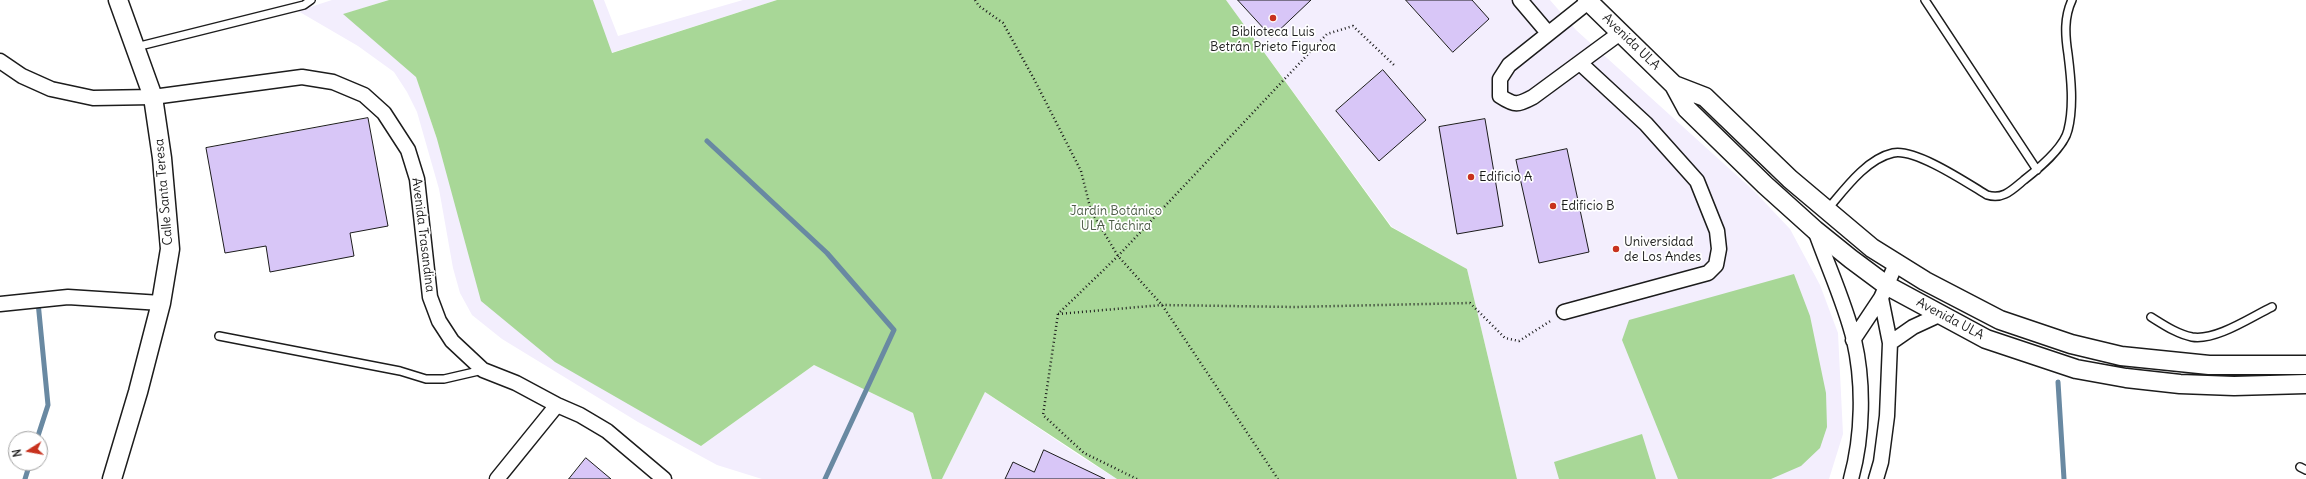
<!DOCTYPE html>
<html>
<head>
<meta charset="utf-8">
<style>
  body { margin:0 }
  #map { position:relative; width:2306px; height:479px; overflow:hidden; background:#fff; font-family:Delius,sans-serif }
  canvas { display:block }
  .north { position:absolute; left:8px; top:431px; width:40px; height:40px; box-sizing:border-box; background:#fff; border:1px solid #a4a4a4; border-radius:50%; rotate:259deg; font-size:11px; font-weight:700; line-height:16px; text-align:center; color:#1c1c1c }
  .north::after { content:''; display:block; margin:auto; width:14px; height:18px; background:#c8321e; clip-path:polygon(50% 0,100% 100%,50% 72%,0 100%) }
</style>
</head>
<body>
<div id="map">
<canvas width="2306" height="479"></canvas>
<div class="north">N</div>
</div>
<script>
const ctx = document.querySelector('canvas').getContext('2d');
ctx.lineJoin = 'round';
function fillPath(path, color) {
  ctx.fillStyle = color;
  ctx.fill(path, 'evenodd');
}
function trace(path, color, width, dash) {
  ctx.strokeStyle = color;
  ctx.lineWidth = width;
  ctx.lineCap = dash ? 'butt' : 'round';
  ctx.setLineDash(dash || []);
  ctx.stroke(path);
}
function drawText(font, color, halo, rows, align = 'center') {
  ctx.font = font + ' Delius,sans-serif';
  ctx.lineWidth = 3.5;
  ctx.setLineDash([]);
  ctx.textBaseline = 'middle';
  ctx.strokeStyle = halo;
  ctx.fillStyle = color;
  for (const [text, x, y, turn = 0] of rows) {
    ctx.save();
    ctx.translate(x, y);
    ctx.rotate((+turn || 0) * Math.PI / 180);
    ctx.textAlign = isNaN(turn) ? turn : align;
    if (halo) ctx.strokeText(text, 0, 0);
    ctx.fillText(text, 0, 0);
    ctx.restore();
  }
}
fillPath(new Path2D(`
  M332,0h57l-45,14 72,62 21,63 264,307 113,-81 99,48 19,66h-170l-45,-14 -79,-43 -136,-83 -30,-24 -12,-22 -7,-25 -14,-79 -22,-77 -10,-20 -13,-20 -36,-26 -60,-35z
  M593,0h11l14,36 125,-36h34l-166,53z
  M1226,0h324l26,30 178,161 36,38 30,56 18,48 5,101 -14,45h-312l-50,-210 -75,-42z
  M985,392l95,64 37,23h-175z`), '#f3eefd');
fillPath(new Path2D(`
  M389,0h204l19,53 165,-53h449l165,227 76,42 50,210h-400l-132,-87 -43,87h-10l-19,-66 -99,-48 -113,81 -146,-84 -74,-61 -44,-162 -21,-62 -73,-63z
  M1794,274l16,42 16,77 1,34 -7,21 -19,18 -30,13h-93l-56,-139 7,-20z
  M1642,434l14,45h-97l-5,-17z`), '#a8d797');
trace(new Path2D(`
  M707,141l120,112 67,77 -69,149
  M2058,382l6,97
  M37,439l11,-34 -10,-103
  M25,479l5,-16`), '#6989a2', 5);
const building = new Path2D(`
  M1238,0h73l-39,37z
  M1406,0h66l17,19 -36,33z
  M1383,70l43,50 -47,41 -43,-50z
  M368,118l20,108 -38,7 4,23 -84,16 -4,-26 -41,7 -19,-105z
  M1485,119l18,107 -46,8 -18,-107z
  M1567,149l22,103 -50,11 -23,-103z
  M1044,450l61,29h-100l8,-17 21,10z
  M586,458l25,21h-42z`);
fillPath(building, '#d8c6f7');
trace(building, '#1c1c1c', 1);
const service = new Path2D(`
  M1925,0l112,170
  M136,47l168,-42 7,-5
  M1827,210c17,-20 39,-51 66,-57 22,-5 74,30 94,42 16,5 25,-5 37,-15 14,-11 40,-32 44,-50 6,-24 3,-52 0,-76 -3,-19 -4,-37 4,-54
  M2151,317c13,8 26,17 41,20 24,4 59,-20 80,-30
  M219,336l181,35 26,8h18l39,-9
  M2300,467l6,3`);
const minor = new Path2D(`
  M1520,0l28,33
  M1588,2l-79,63 -9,14v17c15,10 18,9 33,1l87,-64
  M0,61l22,15 29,13 42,9 60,-1 149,-20 31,5 31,13 20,18 24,37 9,29 13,118 9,24 13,20 31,29 33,13 41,22 23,10 27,16 57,48
  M1815,230c13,37 30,73 39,110 10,43 9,96 -3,139
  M0,304l68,-7 93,6
  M1564,312l144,-39 8,-8 3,-16 -2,-18 -20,-50 -51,-57 -66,-61
  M1853,340l28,-42 15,-34
  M1890,343l23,-16 26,-12
  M497,479l60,-74
  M1876,479l5,-17 6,-46 3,-73 -9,-45`);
const tertiary = new Path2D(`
  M1587,0l87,85 13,24 78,76 50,45 36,29 35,26 100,54 90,30 50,9 54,6 54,2 72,-2
  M1674,85l31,12 85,82 82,69 53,33 75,39 71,24 50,12 88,9h97
  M112,479l26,-87 23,-89 9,-54 -8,-91 -9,-61 -35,-97`);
trace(service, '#1c1c1c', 10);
trace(minor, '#1c1c1c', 17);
trace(tertiary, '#1c1c1c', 21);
trace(new Path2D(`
  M975,0l4,6 24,17 31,56 47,92 10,40 27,45 44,49 116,174
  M1058,314l104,-9 132,2 176,-4 35,35 14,3 33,-21
  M1137,479l-53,-26 -41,-38 15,-101 60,-58 209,-222 26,-8 42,40`), '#1c1c1c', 2.5, [1, 3]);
trace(service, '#fff', 7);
trace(minor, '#fff', 14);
trace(tertiary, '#fff', 18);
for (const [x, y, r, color] of [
  [1273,18,4,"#c8321e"],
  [1471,177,4,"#c8321e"],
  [1553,206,4,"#c8321e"],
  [1616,249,4,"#c8321e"]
]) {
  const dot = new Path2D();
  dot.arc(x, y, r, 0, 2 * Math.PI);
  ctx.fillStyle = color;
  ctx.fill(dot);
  trace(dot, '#fff', 1.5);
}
drawText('13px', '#1c1c1c', '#fff', [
  ["Biblioteca Luis",1273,32,"center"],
  ["Betrán Prieto Figuroa",1273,47,"center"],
  ["Edificio A",1479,177],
  ["Edificio B",1561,206],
  ["Universidad",1624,242],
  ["de Los Andes",1624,257]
], 'left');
drawText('13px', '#1c1c1c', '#fff', [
  ["Avenida ULA",1631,42,44],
  ["Calle Santa Teresa",164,192,-95],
  ["Avenida Trasandina",423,235,83],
  ["Avenida ULA",1950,319,28]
]);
drawText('13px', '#4d5d47', '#fff', [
  ["Jardín Botánico",1116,211],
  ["ULA Táchira",1116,226]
]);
</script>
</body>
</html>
